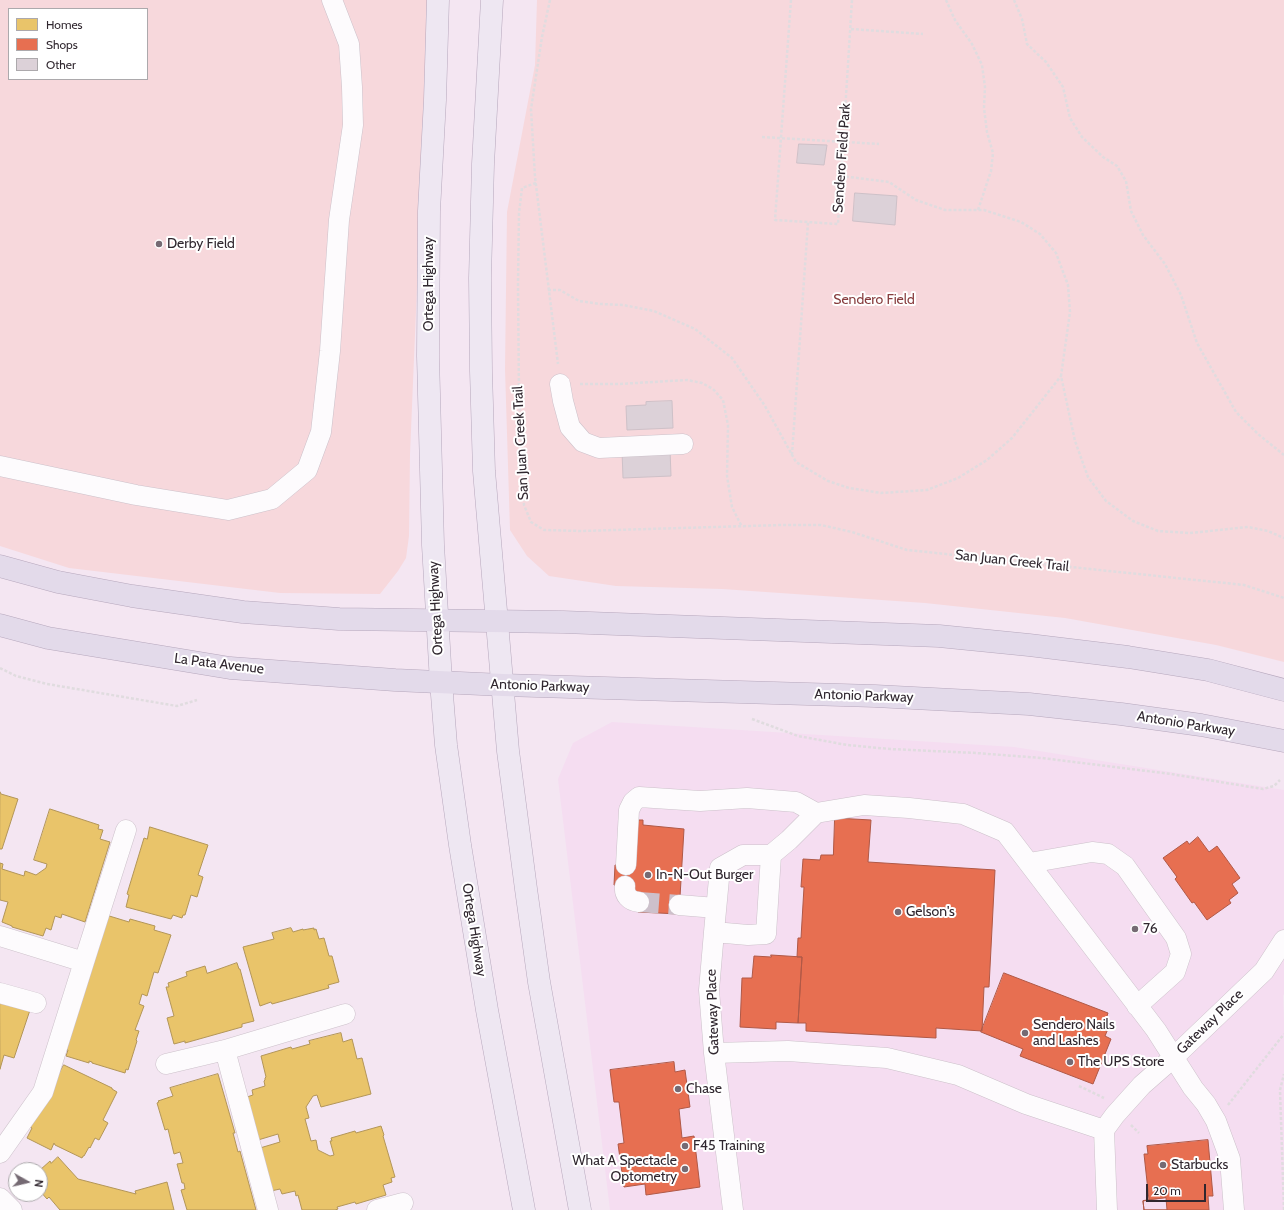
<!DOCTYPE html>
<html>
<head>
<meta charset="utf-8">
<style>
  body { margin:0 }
  #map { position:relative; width:1284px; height:1210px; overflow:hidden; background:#f4e6f2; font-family:Cabin,sans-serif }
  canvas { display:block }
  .legend { position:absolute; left:8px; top:8px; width:140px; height:72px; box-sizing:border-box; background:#fff; border:1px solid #aca9ac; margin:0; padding:5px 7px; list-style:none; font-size:12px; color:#30272f }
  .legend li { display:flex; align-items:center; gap:8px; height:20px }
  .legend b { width:20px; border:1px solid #aca9ac }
  .north { position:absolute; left:8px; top:1162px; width:40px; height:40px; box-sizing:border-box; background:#fff; border:1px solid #aca9ac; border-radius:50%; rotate:98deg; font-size:11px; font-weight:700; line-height:16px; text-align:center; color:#30272f }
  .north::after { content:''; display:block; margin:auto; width:14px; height:18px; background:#756a73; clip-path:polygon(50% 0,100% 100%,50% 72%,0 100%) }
  .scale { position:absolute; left:1146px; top:1184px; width:60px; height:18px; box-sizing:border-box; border:2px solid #30272f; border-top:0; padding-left:5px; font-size:12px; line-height:14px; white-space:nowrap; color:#30272f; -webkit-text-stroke:3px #fff; paint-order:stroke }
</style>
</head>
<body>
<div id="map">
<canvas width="1284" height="1210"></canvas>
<ul class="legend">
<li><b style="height:11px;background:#e9c46a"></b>Homes</li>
<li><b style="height:11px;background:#e76f51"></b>Shops</li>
<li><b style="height:11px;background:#dcd1d8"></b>Other</li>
</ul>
<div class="north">N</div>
<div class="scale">20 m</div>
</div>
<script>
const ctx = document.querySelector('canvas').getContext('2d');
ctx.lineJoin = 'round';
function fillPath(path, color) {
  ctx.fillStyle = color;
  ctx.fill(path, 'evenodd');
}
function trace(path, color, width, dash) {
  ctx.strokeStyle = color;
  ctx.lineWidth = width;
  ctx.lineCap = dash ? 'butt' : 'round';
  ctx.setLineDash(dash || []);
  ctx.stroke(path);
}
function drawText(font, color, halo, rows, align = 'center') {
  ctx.font = font + ' Cabin,sans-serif';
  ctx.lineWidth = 4;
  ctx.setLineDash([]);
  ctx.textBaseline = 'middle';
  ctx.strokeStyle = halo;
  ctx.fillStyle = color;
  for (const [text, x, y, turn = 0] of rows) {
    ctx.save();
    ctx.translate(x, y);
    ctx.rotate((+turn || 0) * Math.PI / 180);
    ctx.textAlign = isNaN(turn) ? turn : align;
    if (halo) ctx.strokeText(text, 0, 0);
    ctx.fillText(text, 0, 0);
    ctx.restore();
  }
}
fillPath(new Path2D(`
  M612,722l402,25 270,43v204l-1,2 1,24v190h-674l-52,-431 15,-36z`), '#f5ddf1');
fillPath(new Path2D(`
  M0,0h429l-19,454 -1,82 -3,22 -8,13 -18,23 -100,-1 -211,-25 -69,-22zM9,9h138v70h-138z
  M537,0h747v662l-68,-17 -151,-27 -140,-15 -203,-14 -106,-3 -67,-10 -22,-20 -17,-26 -5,-161 2,-157 28,-147z`), '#f7d8dc');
const homes = new Path2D(`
  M0,792l1,2 17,5 -16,50h-2z
  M50,809l49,16 -1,4 5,1 -3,9 10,3 -25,80 -23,-8 -1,4 -6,-2 -4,14 -5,-2 -3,8 -31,-9v-1l-10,-4 6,-20 -8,-2v-37l3,1 -1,5 22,7 1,-5 11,4 10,-7 1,-4 -13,-4z
  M150,827l58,18 -10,30 5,2 -6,20 -6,-2 -6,20h-2l-1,3 -9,-3 -2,4 -45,-12 3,-12 -2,-1 17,-56 3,1z
  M106,915l23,7 1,-3 25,7 -1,4 17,5 -13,38 -4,-1 -7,24 -5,-2 -3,10 5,2 -9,24 4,1 -3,9 1,1 -9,29 -2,-1 -1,4 -33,-10v-1l-3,-1v2l-23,-7 2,-6 -4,-1z
  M291,928l2,4 10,-3v1l11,-2v2l2,-1 3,10 5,-1 5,18h3l7,26 -11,3 1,3 -57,16 -1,-2 -11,4 -17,-59 31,-8 -2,-6z
  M237,963l2,6h1l14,52 -12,3v3l-57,16v-2l-11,3 -7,-26 7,-2 -8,-29h3l-1,-4 19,-7 -1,-4 19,-6 2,7z
  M0,1000l30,10 -16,48 -10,-3 -4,14z
  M341,1033l2,9 9,-3 5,20 5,-1 9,36 -50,13 -4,-12 -4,1 -7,11 3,11 -4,1 6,22 5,-1 2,10 12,6 4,-1 -4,-14h2l-1,-3 24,-7 1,2 25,-7 3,9 -1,1 12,41 -4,1 1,4 -9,3 3,10 -30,9 -1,-2 -18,5 1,2 -3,1h-33l-4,-15 -2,1 -1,-5 -13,3 -2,-5 -9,2 -11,-43 20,-6 -2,-8 -20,6 -14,-42 9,-3 -1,-5 13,-4 -1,-5 1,-1v-2l1,-1 -5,-21 30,-9 1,2 18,-5 -1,-3z
  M64,1065l48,23v1l5,3 -14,28 5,3 -9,17 -4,-2 -5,10 -1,-1 -5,9h-1l-1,2 -27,-13 -1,-2 -3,7 -24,-12 5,-10 -2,-1z
  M218,1074l17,59h-2l5,19 2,-1 16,59h-69l-6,-20 4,-1 -1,-6h-2l-5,-19 6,-1 -3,-11 -6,2 -6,-25 -3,1 -8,-27 2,-1 -1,-1 15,-5 -3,-8z
  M58,1157l20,22 58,15 -1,-3 32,-9 7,28h-114l-11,-13 -2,2 -7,-8v-21l10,-9 1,2z`);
fillPath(homes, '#e9c46a');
trace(homes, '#b29558', 1);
const shops = new Path2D(`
  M835,818l36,2 -3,42 127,8 -6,117h-5l-2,44 -46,-3v10l-130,-7v-8h-8l4,-66h-5l1,-19h3l3,-51h-3l2,-28 17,1 1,-5h12z
  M632,820h11v5l41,4 -5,85 -41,-2 1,-13 -11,-13 -14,-1 1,-20h15z
  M1198,837l11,15 8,-6 23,32 -8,6 6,9 -9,7 2,3 -24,17 -13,-18 -2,1 -17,-24 2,-2 -14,-19 24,-17 2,3z
  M771,955l31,2 -4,66 -22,-1v7l-36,-2 2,-49h10l2,-22 17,1z
  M1004,973l104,40 -3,9 5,2 -5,12 6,3 -18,45 -73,-28 3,-7 -42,-17z
  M674,1062l1,10 10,-2 5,37 -11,2 3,29 12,-2 6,51 -54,8 -1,-11 -21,3 -6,-43 6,-1 -5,-41h-5l-4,-32z
  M1208,1140l5,56h-5l1,14h-65l-1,-9 6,-1 -5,-46h4l-1,-8z
  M1166,1198l1,12h-23l-1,-9z`);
fillPath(shops, '#e76f51');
trace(shops, '#b05947', 1);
const building = new Path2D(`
  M799,144l28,1 -3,20 -27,-2z
  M855,193l42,3 -2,29 -42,-4z
  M672,401l1,27 -46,2 -1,-24 20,-1v-3z
  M670,449l1,27 -48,2 -1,-27z`);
fillPath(building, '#dcd1d8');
trace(building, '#cec1c8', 1);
trace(new Path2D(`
  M639,902l40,3`), '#cdc0cb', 20, [20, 10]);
const minor = new Path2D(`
  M560,384l3,17 7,26 13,15 16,6 84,-4
  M0,466l136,29 92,15 44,-11 35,-29 14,-38 9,-81 9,-131 14,-95 -1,-38 -3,-43 -17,-44
  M1029,863l63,-11 16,2 17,12 51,72 5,16 -6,18 -38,34
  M626,865l3,-55 4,-8 6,-5 61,4 47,-3 49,4 20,11
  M625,886c-1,9 4,15 14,16
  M679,905l37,3
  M714,932l34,3 18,-1 5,-79 18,-15 27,-27 48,-8 45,3 54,6 42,18 151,198 37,58 13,16 10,17 14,38 4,51
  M0,936l84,26 -41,130 -43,61
  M84,962l42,-132
  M0,993l36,10
  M225,1050l43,160
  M714,1053l74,-2 99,7 71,17 68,29 78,26
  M166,1064l59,-14 120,-36
  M0,1198l12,12
  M377,1210l26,-7
  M733,1210l-19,-157 -5,-63 5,-58 6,-64 23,-13h28
  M1107,1210l-3,-80 11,-15 27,-30 32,-28 90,-86 20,-31`);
const major = new Path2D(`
  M438,0l-3,100 -6,111 -1,145 5,189 8,137 5,63 14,100 27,165 37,200
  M492,0l-9,164 -3,114 1,93 3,100 24,280 18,138 13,93 41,228`);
const highway = new Path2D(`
  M0,566l58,16 74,14 111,16 96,7 224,3 376,14 90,9 99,12 80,13 76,20
  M0,625l48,13 182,30 165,12 108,5 372,11 154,8 92,10 80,11 83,16`);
trace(minor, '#ccc1ca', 21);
trace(major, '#b6a7bc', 23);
trace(highway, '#b6a7bc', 23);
trace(new Path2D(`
  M550,0l-8,37 -11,72 4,68 23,187
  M791,0l-16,220 63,4 14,-224
  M946,0l9,20 17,24 10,21 3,22 -1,21 3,24 6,21 -2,18 -13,39
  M1014,0l8,19 5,25 19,18 17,25 7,31 12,19 21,20 14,9 9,15 5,30 12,24 22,29 16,31 16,48 39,69 22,22 26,21
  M851,29l72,5
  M762,137l117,7
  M841,176l48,6 27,18 29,10h39l37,12 19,12 16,19 12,32 2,27 -9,64 14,65 13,36 18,24 27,20 25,10 32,2 58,-6 20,4 16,7
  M536,183l-14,5 -3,25 -1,71 1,111 5,110 7,17 13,8 38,1 199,-6h40l31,7 55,18 337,35 40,13
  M548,290h12l19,11 21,3 23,1 31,6 41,18 37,29 33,48 31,56 32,19 21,7 32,5 46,-3 31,-12 29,-18 25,-22 49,-62
  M580,384h39l68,-4 15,3 11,6 10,11 5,25 -1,51 5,31 10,20
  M792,455l16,-233
  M0,668l16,8 31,8 130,22 20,-6
  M752,719l46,17 49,9 43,4 86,4 66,5 129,16 92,15 11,-3 6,-6
  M1079,1086l25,12
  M1228,1105l56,-71
  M1131,1125l8,8
  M1284,1210l-4,-120 4,-16`), '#e0dcdf', 2.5, [3, 2]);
trace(minor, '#fdfbfd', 20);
trace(major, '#eee7f2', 22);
trace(highway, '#e3daea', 22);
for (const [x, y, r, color] of [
  [159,244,4,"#756a73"],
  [648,875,4,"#756a73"],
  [898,912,4,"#756a73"],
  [1135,929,4,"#756a73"],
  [1025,1033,4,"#756a73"],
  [1070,1062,4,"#756a73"],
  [678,1089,4,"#756a73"],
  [685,1146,4,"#756a73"],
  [1163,1165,4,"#756a73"],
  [685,1169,4,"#756a73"]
]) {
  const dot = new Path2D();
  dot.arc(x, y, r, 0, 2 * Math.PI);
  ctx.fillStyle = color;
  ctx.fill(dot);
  trace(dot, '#fff', 1.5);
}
drawText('14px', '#30272f', '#fff', [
  ["Sendero Field Park",842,158,-86],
  ["Ortega Highway",429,284,-90],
  ["San Juan Creek Trail",521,443,-93],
  ["San Juan Creek Trail",1012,561,6],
  ["Ortega Highway",436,608,-93],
  ["La Pata Avenue",219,664,7],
  ["Antonio Parkway",540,686,2],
  ["Antonio Parkway",864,696,2],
  ["Antonio Parkway",1186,724,9],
  ["Ortega Highway",474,930,81],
  ["Gateway Place",713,1012,-92],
  ["Gateway Place",1210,1022,-44]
]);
drawText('14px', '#30272f', '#fff', [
  ["Derby Field",167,244],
  ["In-N-Out Burger",656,875],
  ["Gelson's",906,912],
  ["76",1143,929],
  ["Sendero Nails",1033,1025],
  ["and Lashes",1033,1041],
  ["The UPS Store",1078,1062],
  ["Chase",686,1089],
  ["F45 Training",693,1146],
  ["What A Spectacle",677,1161,"right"],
  ["Optometry",677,1177,"right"],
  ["Starbucks",1171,1165]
], 'left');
drawText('14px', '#873d3e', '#fff', [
  ["Sendero Field",874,300]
]);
</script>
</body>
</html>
